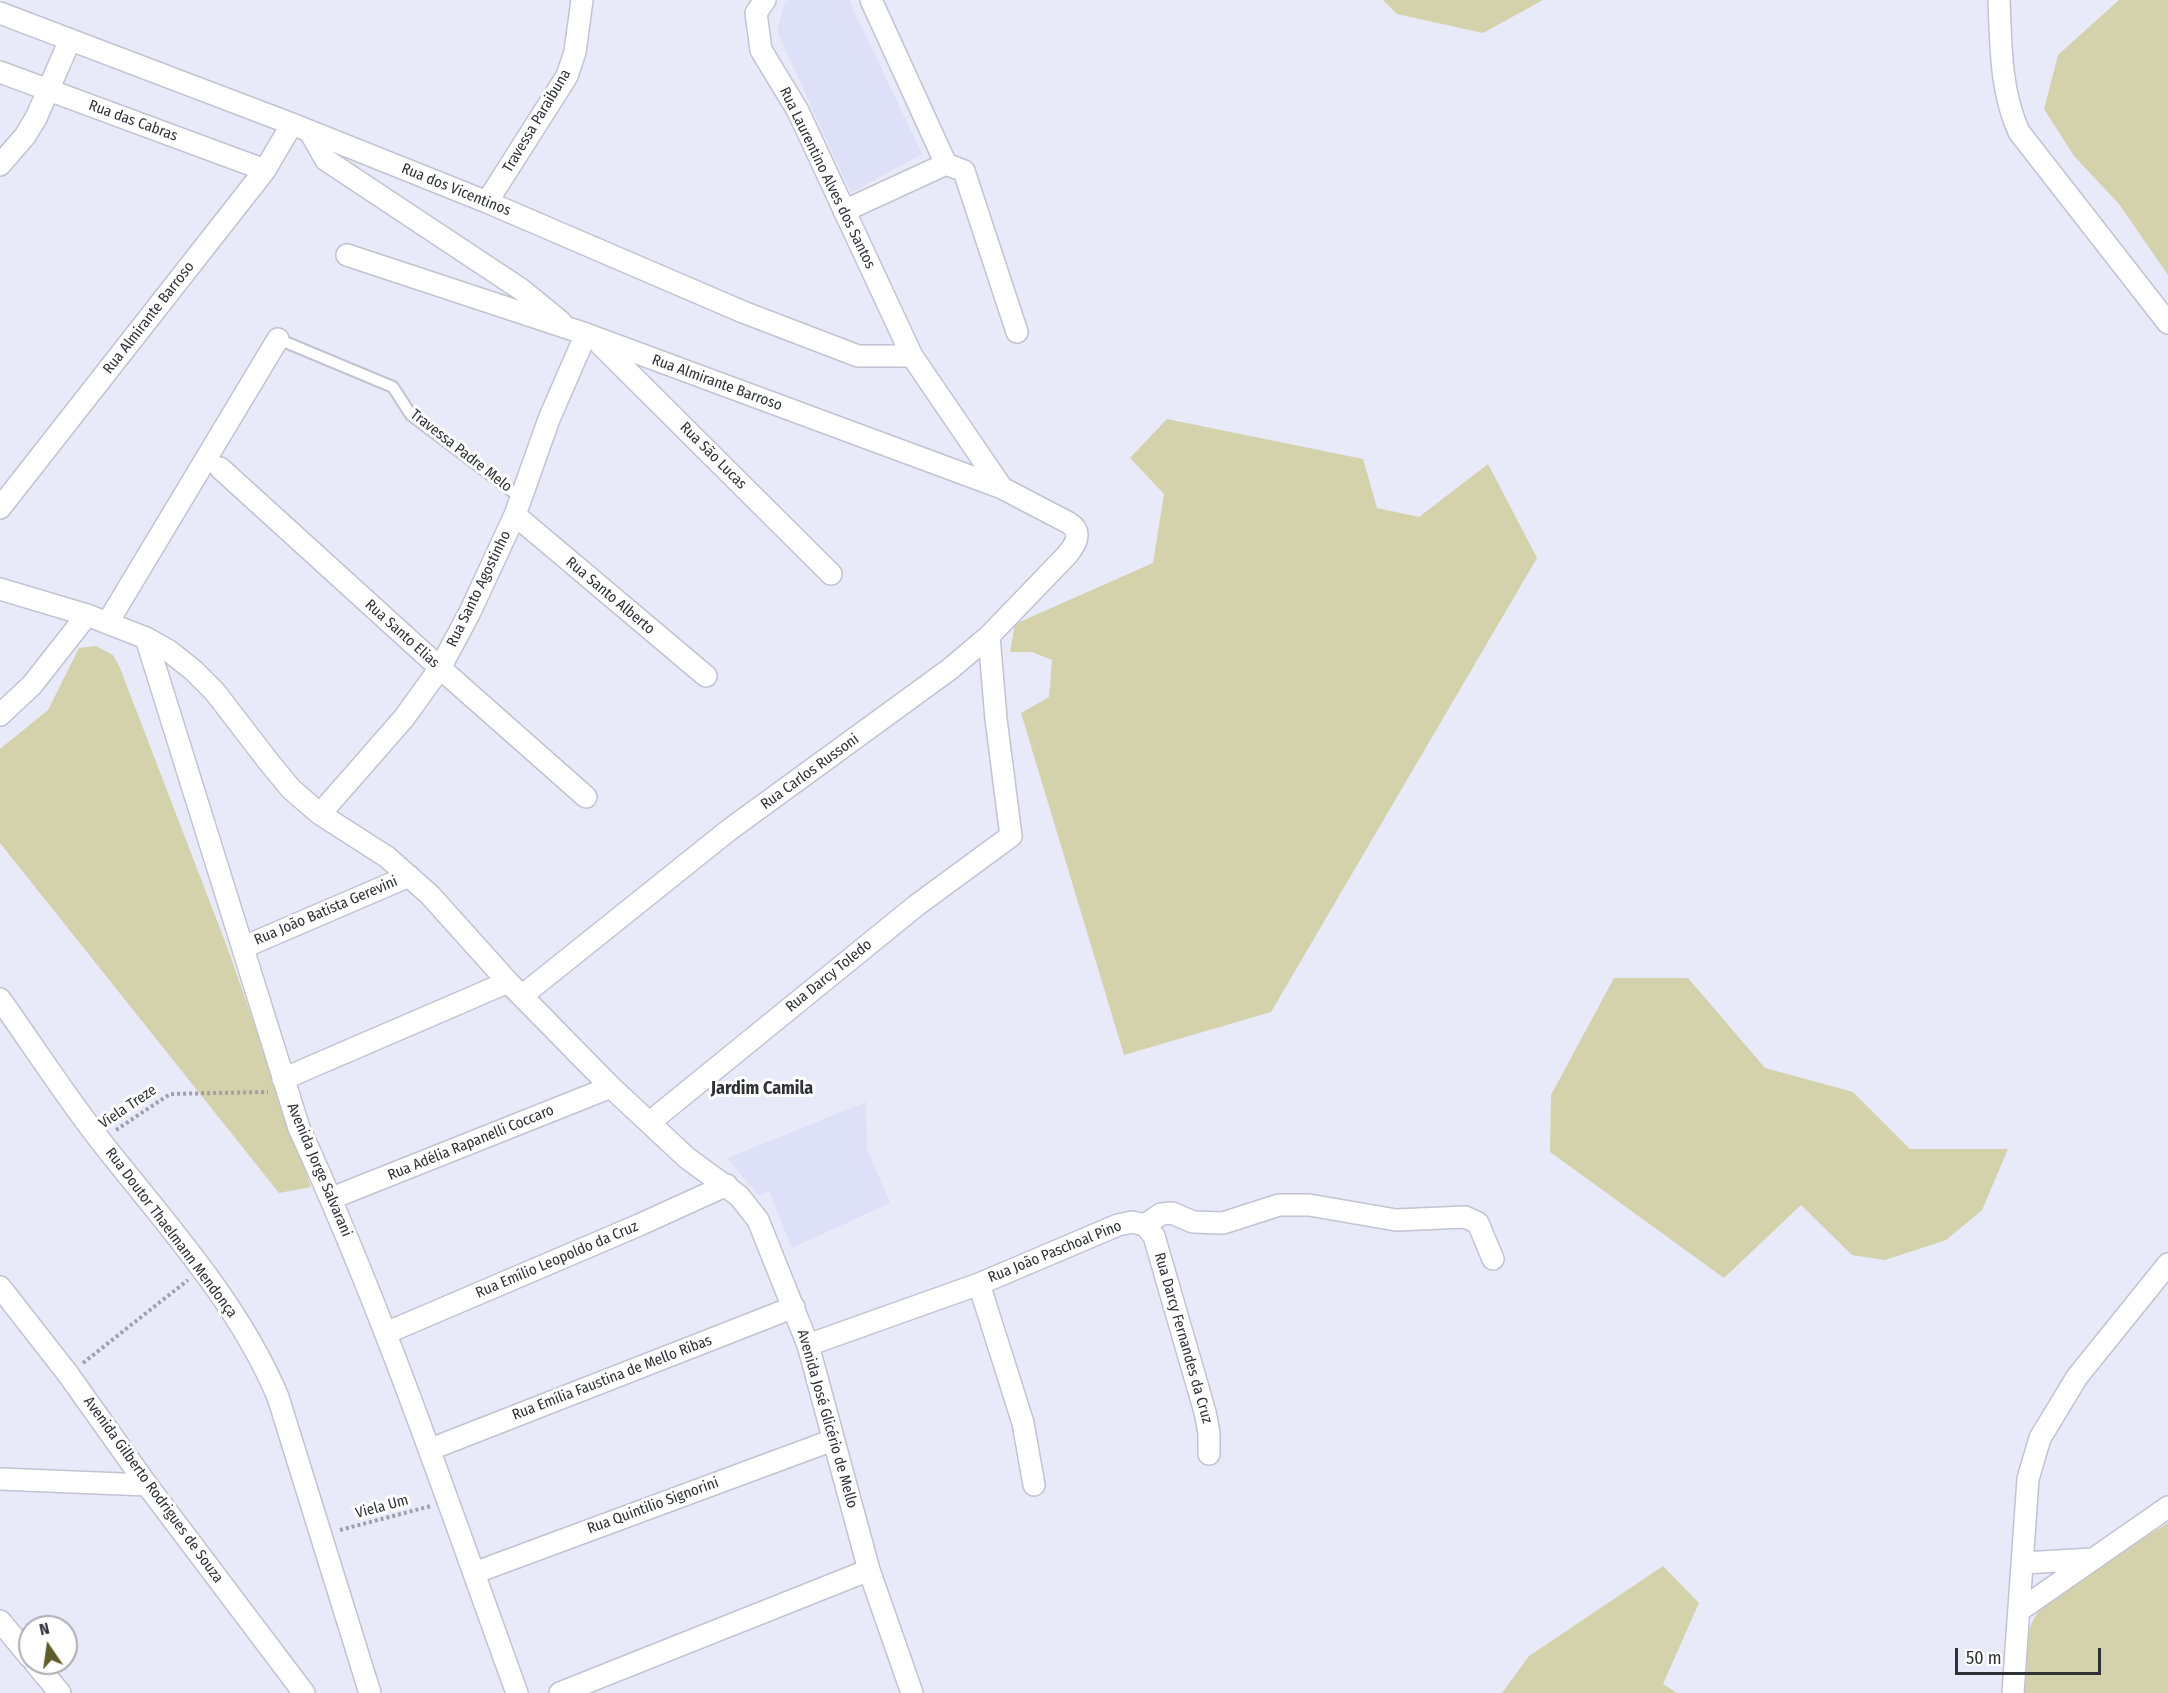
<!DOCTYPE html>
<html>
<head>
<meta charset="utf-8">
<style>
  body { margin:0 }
  #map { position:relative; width:2168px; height:1693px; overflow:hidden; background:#e8eaf9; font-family:"Fira Sans Condensed",sans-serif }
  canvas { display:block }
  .north { position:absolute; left:18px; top:1615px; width:60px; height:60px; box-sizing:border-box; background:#fff; border:2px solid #acadaf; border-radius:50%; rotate:347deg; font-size:16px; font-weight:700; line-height:24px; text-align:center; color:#303137 }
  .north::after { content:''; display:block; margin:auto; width:21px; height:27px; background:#5e5c28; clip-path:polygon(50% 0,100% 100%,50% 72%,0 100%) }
  .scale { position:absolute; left:1955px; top:1648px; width:146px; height:27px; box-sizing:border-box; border:3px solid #303137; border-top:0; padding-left:8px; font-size:18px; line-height:21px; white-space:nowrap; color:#303137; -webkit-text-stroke:4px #fff; paint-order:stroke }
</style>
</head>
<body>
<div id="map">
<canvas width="2168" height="1693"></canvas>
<div class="north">N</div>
<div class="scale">50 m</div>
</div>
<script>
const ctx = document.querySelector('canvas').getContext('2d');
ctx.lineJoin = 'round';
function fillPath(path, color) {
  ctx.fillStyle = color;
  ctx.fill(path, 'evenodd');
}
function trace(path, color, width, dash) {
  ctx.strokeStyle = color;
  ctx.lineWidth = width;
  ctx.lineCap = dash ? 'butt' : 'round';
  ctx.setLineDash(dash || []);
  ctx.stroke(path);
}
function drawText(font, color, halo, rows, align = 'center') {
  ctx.font = font + ' "Fira Sans Condensed",sans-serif';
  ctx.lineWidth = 6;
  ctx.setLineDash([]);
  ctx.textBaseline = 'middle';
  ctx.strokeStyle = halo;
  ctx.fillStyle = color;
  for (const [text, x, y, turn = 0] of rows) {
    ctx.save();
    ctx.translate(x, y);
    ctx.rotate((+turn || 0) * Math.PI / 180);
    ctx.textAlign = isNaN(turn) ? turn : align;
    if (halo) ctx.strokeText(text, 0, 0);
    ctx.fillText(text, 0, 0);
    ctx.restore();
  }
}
fillPath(new Path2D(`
  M789,0h60l73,154 -71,39 -74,-162 8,-29z
  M866,1102l1,47 23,54 -98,45 -23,-57 -10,5 -32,-38z`), '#dde0f6');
fillPath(new Path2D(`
  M1383,0h160l-60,33 -86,-19z
  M2119,0h49v275l-49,-71 -45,-48 -30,-47 14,-54z
  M1167,419l196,40 14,49 42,9 69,-53 49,94 -266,454 -147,43 -103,-342 28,-16 3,-37 -20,-8h-22l5,-28 138,-61 11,-69 -34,-36z
  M96,646l17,9 7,13 109,284 82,235 -32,6 -279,-350v-94l48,-39 31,-62z
  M1614,978h74l77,90 88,24 57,57h98l-26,61 -36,30 -61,20 -33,-5 -51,-50 -77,73 -174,-126 1,-57z
  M2168,1523v170h-145c3,-45 -3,-67 32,-101z
  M1663,1566l36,37 -36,81 14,9h-175l27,-37z`), '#d3d2ab');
const service = new Path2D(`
  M278,339l115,48 18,28 110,83`);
const minor = new Path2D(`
  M765,0l-9,13 5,37 37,61 114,245 90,132
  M871,0l75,164 18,7 53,161
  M1999,0c2,45 1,90 20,132l149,191
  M0,13l292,111 195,78 256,110 115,44h54
  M0,72l265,98
  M310,132l16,28 196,130 39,32
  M0,165l25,-29 11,-18 34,-78
  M487,202l80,-126 8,-24 7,-52
  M844,211l102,-47
  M347,255l239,79 416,154 67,35c14,9 7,21 -2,32l-78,81 -39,33 -221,161 -206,165
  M600,344l231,230
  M220,468l220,200 146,129
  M0,508l265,-338 27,-46
  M515,515l191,161
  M0,589l87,26 59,23 23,13 24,19 22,22 53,69 23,28 29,25 67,43 43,38 78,87 103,105 76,71 52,38 19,24 50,125 61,225 43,123
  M108,622l170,-283
  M146,638l153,490c85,184 149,375 218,565
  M0,715l32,-30 55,-70
  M320,814l84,-96 36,-50 30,-56 45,-97 34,-96 37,-85
  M244,947l165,-71
  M0,999c34,48 66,98 103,145 63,80 135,158 175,253l92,296
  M283,1079l225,-97
  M650,1122l267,-217 94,-69 -15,-117 -7,-83
  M332,1198l279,-111
  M1145,1225l16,-11 11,-1 21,9 30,1 56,-18h30l87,15 69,-3 13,6 15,36
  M1145,1225l9,11 51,176 4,21v21
  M979,1284l44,139 11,62
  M0,1287l68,87 79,111 157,208
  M386,1333l253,-108 88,-40
  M808,1345l171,-61 139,-59 14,-3 13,3
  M431,1449l363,-142
  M0,1479l147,6
  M2023,1563l69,-4
  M474,1573l359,-133
  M2020,1610l148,-103
  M0,1621l30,36
  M35,1663l25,30
  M560,1693l309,-123
  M2013,1693l15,-214 12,-41 37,-61 91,-113`);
trace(service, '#c1c3d1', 14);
trace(minor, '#c1c3d1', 24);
trace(new Path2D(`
  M116,1130l54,-36 98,-2
  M83,1363l105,-83
  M340,1530l91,-24`), '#9fa0ac', 4, [3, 3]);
trace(service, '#fff', 10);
trace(minor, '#fff', 21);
drawText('15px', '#303137', '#fff', [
  ["Rua das Cabras",133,121,20],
  ["Travessa Paraibuna",537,121,-59],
  ["Rua Laurentino Alves dos Santos",827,178,64],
  ["Rua dos Vicentinos",456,190,22],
  ["Rua Almirante Barroso",149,318,-52],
  ["Rua Almirante Barroso",717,383,20],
  ["Travessa Padre Melo",461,451,38],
  ["Rua São Lucas",713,456,45],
  ["Rua Santo Agostinho",479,589,-64],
  ["Rua Santo Alberto",610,596,40],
  ["Rua Santo Elias",402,634,42],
  ["Rua Carlos Russoni",810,772,-36],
  ["Rua João Batista Gerevini",326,911,-23],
  ["Rua Darcy Toledo",829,976,-39],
  ["Viela Treze",128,1107,-34],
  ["Rua Adélia Rapanelli Coccaro",471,1143,-22],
  ["Avenida Jorge Salvarani",319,1170,67],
  ["Rua Doutor Thaelmann Mendonça",171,1233,53],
  ["Rua João Paschoal Pino",1055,1252,-22],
  ["Rua Emílio Leopoldo da Cruz",557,1260,-23],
  ["Rua Darcy Fernandes da Cruz",1183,1338,74],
  ["Rua Emília Faustina de Mello Ribas",612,1378,-21],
  ["Avenida José Glicério de Mello",827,1419,74],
  ["Avenida Gilberto Rodrigues de Souza",153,1490,54],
  ["Rua Quintilio Signorini",653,1506,-20],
  ["Viela Um",382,1507,-15]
]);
drawText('bold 18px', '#303137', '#fff', [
  ["Jardim Camila",762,1089]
]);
</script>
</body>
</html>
